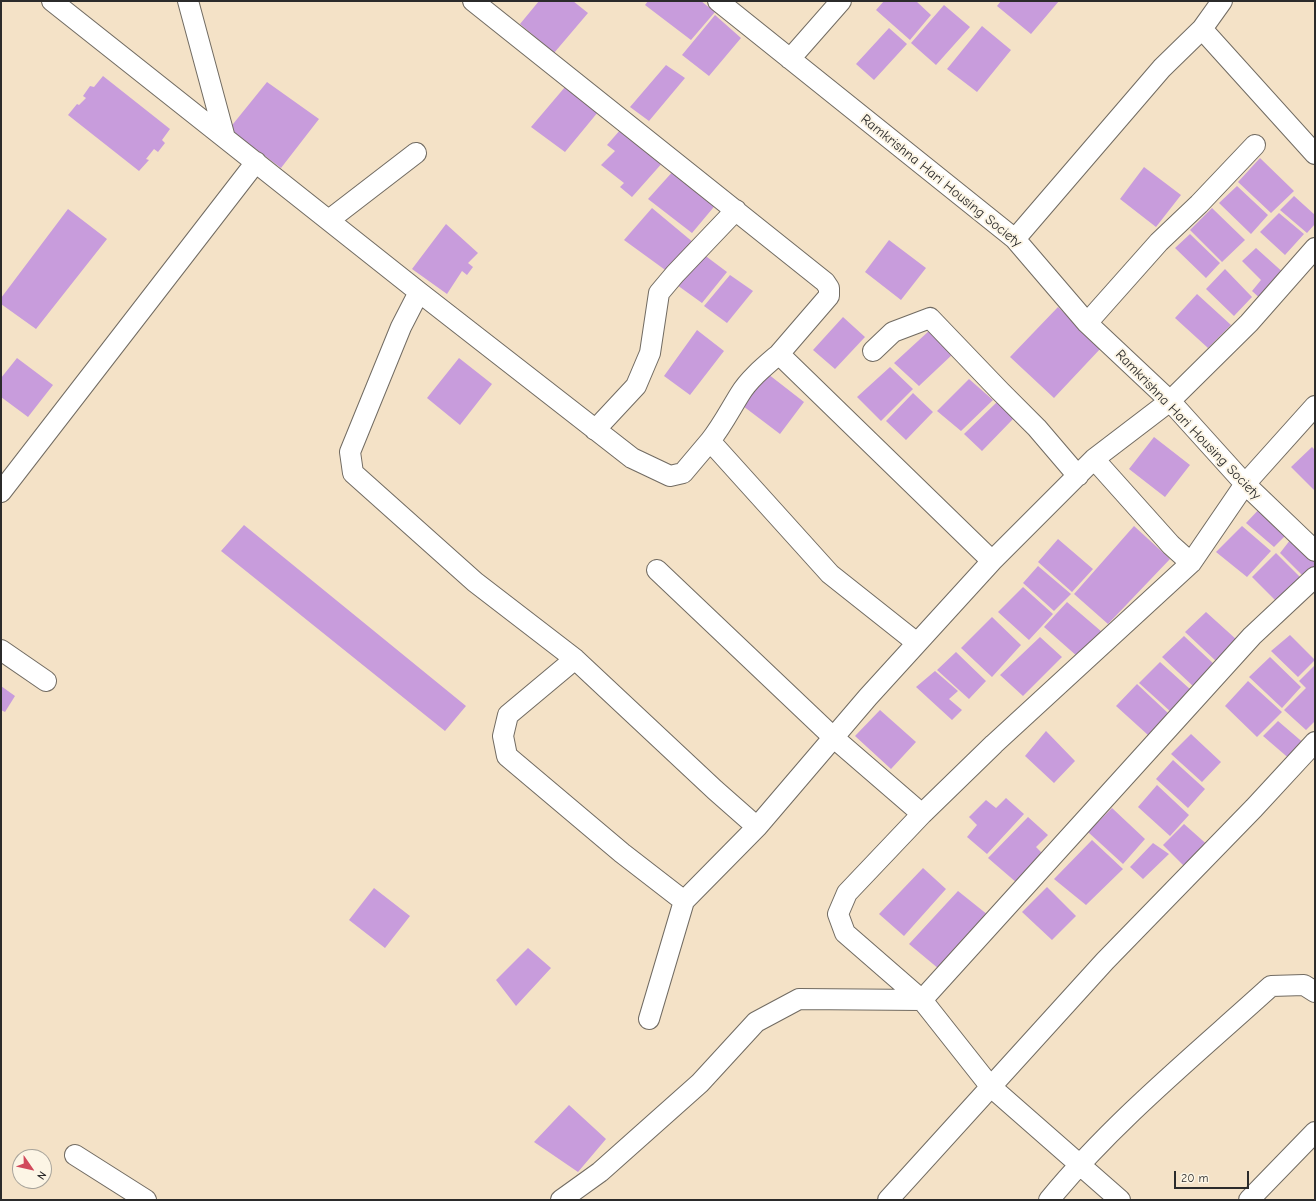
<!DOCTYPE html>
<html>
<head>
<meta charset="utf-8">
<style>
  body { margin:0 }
  #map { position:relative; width:1316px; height:1201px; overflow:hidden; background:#f4e2c7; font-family:"Comic Neue",sans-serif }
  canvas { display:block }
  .frame { position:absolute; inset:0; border:2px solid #2b2b2b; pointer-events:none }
  .north { position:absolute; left:12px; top:1149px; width:40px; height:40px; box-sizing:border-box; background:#fcf5e5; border:1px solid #a8a49b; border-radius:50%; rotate:124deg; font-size:11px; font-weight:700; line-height:16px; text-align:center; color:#2b2b2b }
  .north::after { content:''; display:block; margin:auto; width:14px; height:18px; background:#d1495b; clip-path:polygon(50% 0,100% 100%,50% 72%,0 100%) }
  .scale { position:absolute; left:1174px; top:1171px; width:75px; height:18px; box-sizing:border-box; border:2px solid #2b2b2b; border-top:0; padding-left:5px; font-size:12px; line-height:14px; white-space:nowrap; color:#2b2b2b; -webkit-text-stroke:3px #fcf5e5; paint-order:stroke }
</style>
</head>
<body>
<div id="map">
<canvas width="1316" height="1201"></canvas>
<div class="frame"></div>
<div class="north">N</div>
<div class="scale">20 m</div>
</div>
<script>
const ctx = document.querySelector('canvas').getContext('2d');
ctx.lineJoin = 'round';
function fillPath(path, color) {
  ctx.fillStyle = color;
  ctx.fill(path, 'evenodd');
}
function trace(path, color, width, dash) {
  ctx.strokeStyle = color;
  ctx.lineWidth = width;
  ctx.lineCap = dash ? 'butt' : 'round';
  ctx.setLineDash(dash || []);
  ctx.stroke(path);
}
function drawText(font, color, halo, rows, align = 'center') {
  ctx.font = font + ' "Comic Neue",sans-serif';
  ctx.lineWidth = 4;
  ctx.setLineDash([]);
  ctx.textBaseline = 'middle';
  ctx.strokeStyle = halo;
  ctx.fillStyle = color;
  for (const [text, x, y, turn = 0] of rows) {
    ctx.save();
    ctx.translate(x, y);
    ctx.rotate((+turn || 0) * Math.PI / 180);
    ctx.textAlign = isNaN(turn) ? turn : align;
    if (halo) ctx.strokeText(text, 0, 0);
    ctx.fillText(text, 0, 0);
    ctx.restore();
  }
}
fillPath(new Path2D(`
  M539,1h34l15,12 -34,40 -34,-29z
  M648,1h53l14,11 -24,28 -46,-35z
  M884,1h32l15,14 -21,25 -34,-30z
  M1001,1h58l-28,33 -34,-28z
  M944,5l26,22 -34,38 -25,-22z
  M715,15l26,23 -32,38 -27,-21z
  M982,26l29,24 -34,42 -30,-23z
  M889,28l18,16 -33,36 -18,-16z
  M666,65l19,13 -36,43 -19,-14z
  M103,76l67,53 -8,11 3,3 -7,9 -4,-3 -8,10 3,1 -10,11 -71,-56 9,-11 2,1 7,-7 -3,-2 7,-10 4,1z
  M267,82l52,37 -38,49 -52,-39z
  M565,87l33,25 -33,40 -34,-25z
  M621,129l43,32 -32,36 -12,-10 4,-4 -23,-18 14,-14 -8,-6z
  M1260,158l34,33 -23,22 -33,-31z
  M1144,167l37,28 -25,32 -36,-28z
  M675,169l43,33 -26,31 -44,-34z
  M1237,186l31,29 -17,19 -32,-31z
  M1294,196l21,19v9l-8,9 -27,-23z
  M652,208l42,35 -26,29 -44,-32z
  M1212,208l33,32 -23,22 -32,-32z
  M68,209l39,30 -71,90 -35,-25v-6z
  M1279,213l25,21 -19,21 -25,-23z
  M446,224l32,29 -10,10 5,4 -6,8 -5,-4 -15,23 -35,-25z
  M1190,234l30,29 -14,15 -31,-30z
  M889,240l37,28 -25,32 -36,-28z
  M1256,248l30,27 -23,26 -11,-10 9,-11 -19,-19z
  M703,254l24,18 -25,31 -25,-18z
  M1225,269l27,28 -18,19 -28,-27z
  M730,275l23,16 -26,32 -23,-17z
  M1197,294l34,31 -23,23 -33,-30z
  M1058,307l43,41 -47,50 -44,-41z
  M843,317l22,20 -30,32 -22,-19z
  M697,330l27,21 -34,44 -26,-19z
  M930,330l24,23 -35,33 -25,-23z
  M17,358l36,27 -25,32 -27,-20v-19z
  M459,358l33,26 -32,41 -33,-27z
  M890,367l23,22 -32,32 -24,-24z
  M768,374l36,28 -24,32 -37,-28z
  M969,379l24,21 -32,31 -24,-20z
  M913,393l20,19 -27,28 -20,-19z
  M997,402l17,16 -32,33 -18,-17z
  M1154,437l36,28 -25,32 -36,-28z
  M1312,447l3,3v41l-24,-24z
  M1263,505l27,26 -16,16 -28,-24z
  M244,525l222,181 -21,25 -224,-180z
  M1134,526l36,33 -62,65 -34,-30z
  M1242,526l29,25 -24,26 -31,-25z
  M1294,535l21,20v11l-10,12 -25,-25z
  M1058,539l35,30 -21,23 -34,-30z
  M1276,553l28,28 -25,23 -27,-27z
  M1038,566l33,28 -17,17 -31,-28z
  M1023,587l30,27 -24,26 -31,-28z
  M1067,602l35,30 -24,25 -34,-30z
  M1206,612l31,28 -20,22 -32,-30z
  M992,617l29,28 -29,32 -31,-29z
  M1290,635l25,25 -17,17 -27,-26z
  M1184,636l32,30 -22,21 -32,-30z
  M1040,637l22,20 -39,39 -23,-21z
  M956,652l30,29 -17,18 -32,-29z
  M1270,657l31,30 -19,21 -33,-31z
  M1160,662l31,28 -20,22 -32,-29z
  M1315,665v56l-9,9 -22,-20 22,-22 -7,-7z
  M935,671l23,20 -9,8 13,11 -10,10 -36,-33z
  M1248,681l34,31 -25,25 -32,-31z
  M1137,684l32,30 -21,21 -32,-29z
  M1,686l14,10 -10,16 -4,-2z
  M880,710l36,32 -25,27 -36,-33z
  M1278,721l28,24 -14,16 -29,-25z
  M1046,731l29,30 -21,22 -29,-27z
  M1191,734l30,28 -19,20 -31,-28z
  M1173,760l32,29 -17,19 -32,-29z
  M1157,785l32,30 -19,21 -32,-29z
  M1006,798l18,16 -37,40 -20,-17 10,-12 -8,-8 17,-17 10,8z
  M1112,808l33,31 -22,25 -35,-32z
  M1028,817l20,18 -12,12 9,9 -28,27 -29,-25z
  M1184,824l27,24 -22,23 -26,-26z
  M1092,840l31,29 -37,36 -32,-26z
  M1153,843l16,11 -26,25 -13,-12z
  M923,868l23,21 -42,47 -25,-22z
  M1047,887l29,29 -24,24 -30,-28z
  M374,888l36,28 -25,32 -36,-28z
  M958,891l30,24 -49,54 -30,-25z
  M528,948l23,20 -35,38 -20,-26z
  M569,1105l37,34 -28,33 -44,-30z`), '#c89cdc');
const street = new Path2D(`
  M52,1l367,291 213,166 38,18 13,-3 27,-32 120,133 87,69
  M188,1l37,137
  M473,1l352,281 4,6v8l-50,58 213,207
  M718,1l297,238 72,84 83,78 75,83 70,67
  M1202,29l113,125
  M790,59l51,-58
  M329,220l87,-67
  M1015,239l147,-171 40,-39 20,-28
  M419,292l-18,35 -51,125 3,21 122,109 100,77 140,131 42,37
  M1087,323l72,-81 40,-38 56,-59
  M873,351l20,-19 37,-14 70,73 37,37 41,48
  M595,430l41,-44 14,-33 9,-60 16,-19 61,-64
  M710,441c12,-15 20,-31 30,-47 9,-15 25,-28 39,-40
  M1094,459l77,86 20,18
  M1,492l255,-330
  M657,570l177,168 88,76
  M1,650l45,31
  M575,659l-67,56 -5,21 4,20 115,97 62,48
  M649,1019l35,-118 73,-74 111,-130 124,-136 102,-102 76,-58 79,-78 66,-75
  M75,1155l71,45
  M561,1200l39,-28 100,-89 56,-61 43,-23 123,1 330,-364 63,-59
  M888,1200l217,-239 149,-153 61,-66
  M1049,1200c65,-79 146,-145 222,-214l33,-1 11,7
  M1120,1200l-130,-114 -68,-86 -77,-67 -7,-19 9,-21 75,-79 72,-70 197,-181 54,-79 70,-78
  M1249,1200l66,-68`);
trace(street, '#716b62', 22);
trace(street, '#fff', 20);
drawText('14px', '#2b2b2b', '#fcf5e5', [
  ["Ramkrishna Hari Housing Society",941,181,39],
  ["Ramkrishna Hari Housing Society",1188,425,46]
]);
</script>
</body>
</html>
